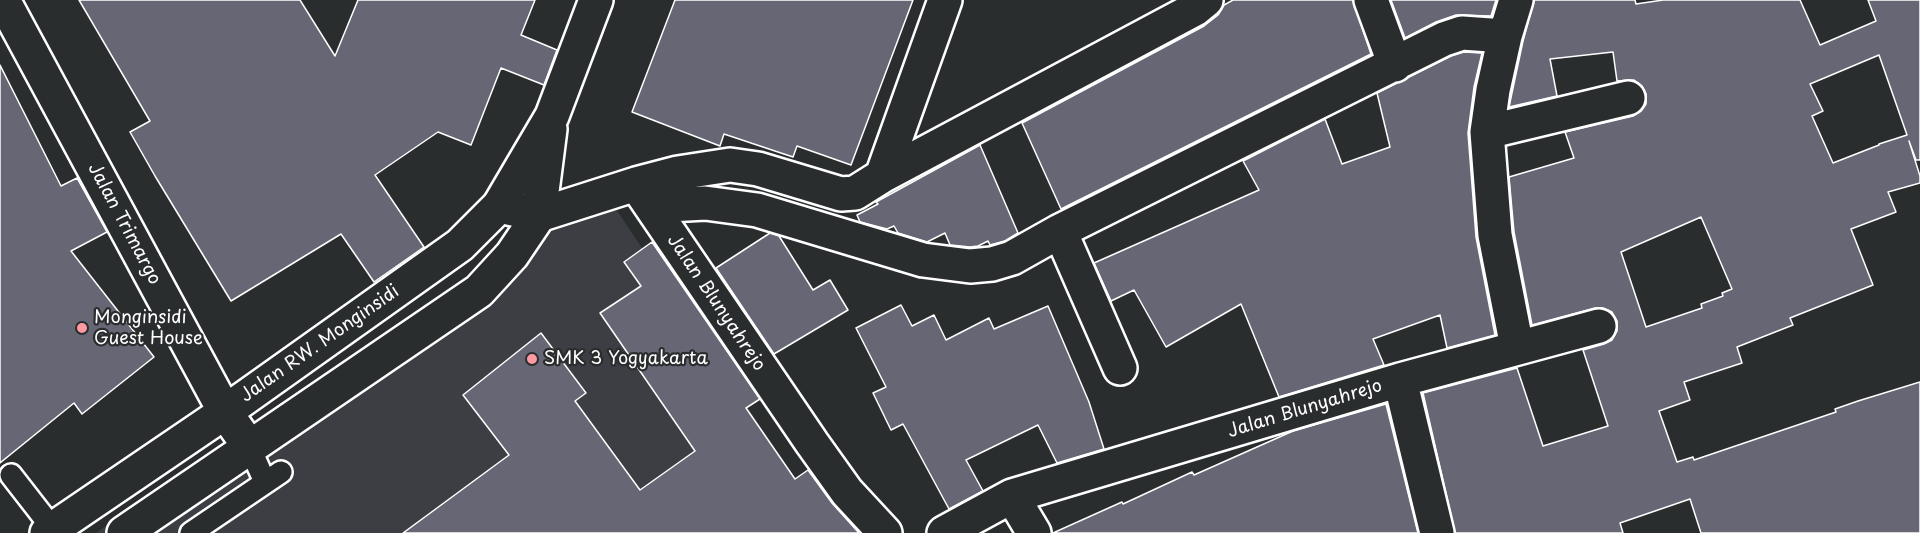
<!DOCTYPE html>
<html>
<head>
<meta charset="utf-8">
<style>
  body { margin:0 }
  canvas { display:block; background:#2a2d2e }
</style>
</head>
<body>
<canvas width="1920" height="533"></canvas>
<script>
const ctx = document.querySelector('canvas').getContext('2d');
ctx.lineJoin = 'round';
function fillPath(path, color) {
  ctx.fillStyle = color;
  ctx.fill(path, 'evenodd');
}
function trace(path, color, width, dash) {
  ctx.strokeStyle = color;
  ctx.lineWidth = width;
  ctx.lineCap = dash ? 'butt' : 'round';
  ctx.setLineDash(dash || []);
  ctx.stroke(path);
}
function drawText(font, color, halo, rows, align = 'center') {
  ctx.font = font + ' "Playpen Sans",sans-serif';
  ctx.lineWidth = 4.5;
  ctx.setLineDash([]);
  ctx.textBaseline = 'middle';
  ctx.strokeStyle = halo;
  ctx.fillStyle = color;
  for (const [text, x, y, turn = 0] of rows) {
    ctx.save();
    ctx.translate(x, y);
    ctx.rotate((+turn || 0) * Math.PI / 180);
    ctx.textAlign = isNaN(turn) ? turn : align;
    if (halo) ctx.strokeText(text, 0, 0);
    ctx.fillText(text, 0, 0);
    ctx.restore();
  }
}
fillPath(new Path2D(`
  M600,185l231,348h-735z`), '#3c3e43');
const building = new Path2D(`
  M79,0h221l35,56 23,-56h177l-14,35 36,15 -13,35 -43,-17 -30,77 -33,-13 -63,43 49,72 -50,35 -33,-48 -110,67 -76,-125 -25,-44 20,-11z
  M675,0h238l-62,165 -54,-19 -4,11 -69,-23 -4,12 -88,-34z
  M1233,0h120l18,54 -310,155 -39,-86 182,-97 14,-11 6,-10z
  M1391,0h105l-5,16 -35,-1 -20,7 -31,16z
  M1534,0h101l1,4 27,-4h137l20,45 56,-24 -8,-21h52v160h-4l-7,-19 11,35v7l-32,9 8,20 -45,17 22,56 -83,33 3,7 -56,22 5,16 -58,19 6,18 -31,11 18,51 16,-5 1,3 142,-48 -1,-3 23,-8 62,-19v151h-219l-11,-34 -70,24 3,10h-168l-32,-140 94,-25 26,78 65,-20 -25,-76 21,-6 8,-4 5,-9v-10l-5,-9 -9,-4h-8l-63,17 -18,-93 -5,-55 65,-19 -9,-26 68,-16 8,-5 5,-7v-10l-4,-8 -8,-6 -17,1 -4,-29 -63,7 7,37 -48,11 14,-66zM1879,55l28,80 -28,9v1l-46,18 -21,-47 11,-5 -13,-27zM1701,217l31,72 -10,4 1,3 -22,8 1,4 -56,19 -25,-75z
  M1464,52l18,1 -8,34 -6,46 8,104 19,98 -48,13 -7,-33 -67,24 11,26 -105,32 -38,-93 -75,43 -32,-57 -23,11 -17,-38 165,-73 -16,-29 82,-42 17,45 48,-17 -13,-54 74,-37z
  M0,65l61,121 16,-8 30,54 -36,19 83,106 -72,57 -8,-11 -74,60z
  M980,145l38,88 -13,8 -15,4 -2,-4 -10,5 -8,1 -20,-2 -5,-12 -18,9 -29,-9 -4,-7 -7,3 -27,-7 -3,-7 21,-11 -2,-2z
  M770,233l9,3 34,54 17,-10 18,30 -74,44 -58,-86z
  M652,242l108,157 -14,9 49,71 13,-9 24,33 27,30h-456l106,-78 -46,-60 78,-62 45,60 -11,8 65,89 55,-39 -95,-138 41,-27 -17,-24z
  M901,305l11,21 22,-11 12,25 43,-22 5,11 54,-23 41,96 15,47 -47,14 -19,-38 -72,35 17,31 -34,18 -46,-85 -12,6 -18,-37 13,-6 -30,-59z
  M1386,404l32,129h-365l69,-31 1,2 69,-32 2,3 99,-44z`);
fillPath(building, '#676675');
trace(building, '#fff', 1.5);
const service = new Path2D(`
  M249,446l16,36
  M11,475l42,54
  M191,533l90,-61`);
const minor = new Path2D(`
  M1371,0l24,65
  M1516,0l-11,36 -12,54 -6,42 8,103 22,112
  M1487,132l141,-34
  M882,176l63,-176
  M642,193l170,250 35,49 38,41
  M499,206l40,9 97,-31 42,-11 52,-8 28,4 83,25 14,-1 27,-17 313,-167 11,-9
  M651,206l54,-3 52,7 166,50 47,6 22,-2 20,-6 48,-27 384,-192 18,-6 43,3
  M1060,231l60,137
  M1400,380l37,153
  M1012,496l22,37
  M944,533l68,-37 388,-116 199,-54`);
const tertiary = new Path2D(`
  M3,0l222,412 24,34`);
const secondary = new Path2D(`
  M47,533l178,-121 235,-167 39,-39 53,-90 44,-116
  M124,533l355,-242 33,-36 27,-40 11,-86`);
trace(service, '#fff', 26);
trace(minor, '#fff', 38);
trace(tertiary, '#fff', 38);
trace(secondary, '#fff', 38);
trace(service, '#2a2d2e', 21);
trace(minor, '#2a2d2e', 33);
trace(tertiary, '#2a2d2e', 33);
trace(secondary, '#2a2d2e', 33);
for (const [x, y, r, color] of [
  [82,328,6,"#ff9aa2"],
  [532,359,6,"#ff9aa2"]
]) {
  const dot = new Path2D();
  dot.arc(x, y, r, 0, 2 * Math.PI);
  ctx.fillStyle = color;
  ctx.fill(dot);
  trace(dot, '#2a2d2e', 2);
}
drawText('18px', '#fff', '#2a2d2e', [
  ["Jalan Trimargo",124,224,62],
  ["Jalan Blunyahrejo",716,303,56],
  ["Jalan RW. Monginsidi",320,344,-35],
  ["Jalan Blunyahrejo",1305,409,-17]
]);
drawText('18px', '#fff', '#2a2d2e', [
  ["Monginsidi",94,318],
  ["Guest House",94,339],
  ["SMK 3 Yogyakarta",544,359]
], 'left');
</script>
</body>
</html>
